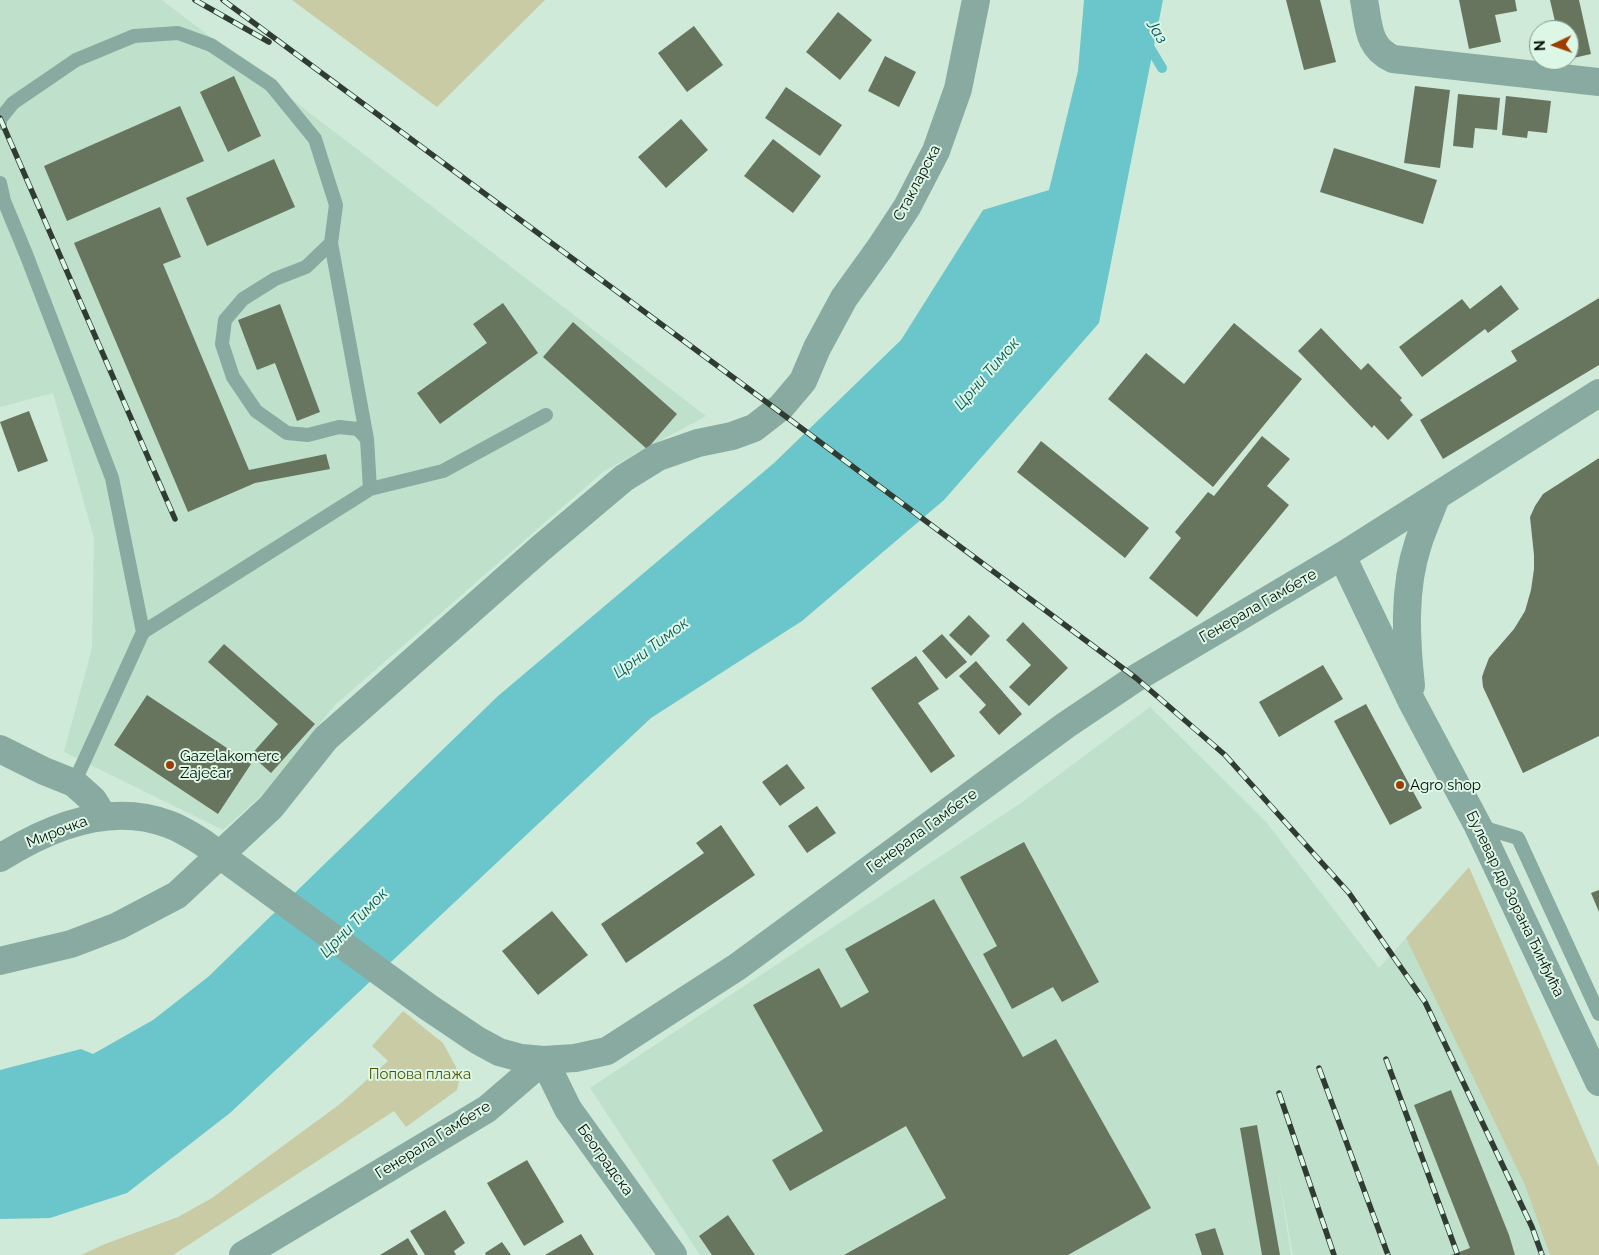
<!DOCTYPE html>
<html>
<head>
<meta charset="utf-8">
<style>
  body { margin:0 }
  #map { position:relative; width:1599px; height:1255px; overflow:hidden; background:#cfead8; font-family:Raleway,sans-serif }
  canvas { display:block }
  .north { position:absolute; left:1529px; top:20px; width:50px; height:50px; box-sizing:border-box; background:#dcf7e5; border:1px solid #869a8d; border-radius:50%; rotate:267deg; font-size:14px; font-weight:700; line-height:20px; text-align:center; color:#060e08 }
  .north::after { content:''; display:block; margin:auto; width:18px; height:22px; background:#9f3d00; clip-path:polygon(50% 0,100% 100%,50% 72%,0 100%) }
</style>
</head>
<body>
<div id="map">
<canvas width="1599" height="1255"></canvas>
<div class="north">N</div>
</div>
<script>
const ctx = document.querySelector('canvas').getContext('2d');
ctx.lineJoin = 'round';
function fillPath(path, color) {
  ctx.fillStyle = color;
  ctx.fill(path, 'evenodd');
}
function trace(path, color, width, dash) {
  ctx.strokeStyle = color;
  ctx.lineWidth = width;
  ctx.lineCap = dash ? 'butt' : 'round';
  ctx.setLineDash(dash || []);
  ctx.stroke(path);
}
function drawText(font, color, halo, rows, align = 'center') {
  ctx.font = font + ' Raleway,sans-serif';
  ctx.lineWidth = 4;
  ctx.setLineDash([]);
  ctx.textBaseline = 'middle';
  ctx.strokeStyle = halo;
  ctx.fillStyle = color;
  for (const [text, x, y, turn = 0] of rows) {
    ctx.save();
    ctx.translate(x, y);
    ctx.rotate((+turn || 0) * Math.PI / 180);
    ctx.textAlign = isNaN(turn) ? turn : align;
    if (halo) ctx.strokeText(text, 0, 0);
    ctx.fillText(text, 0, 0);
    ctx.restore();
  }
}
fillPath(new Path2D(`
  M0,0h162l544,416 -102,55 -269,234 -72,89 -40,36 -159,-78 28,-104 2,-110 -41,-145 -53,14z
  M1150,707l116,115 113,146 27,-30 118,245 26,72h-257l-16,-89 14,89h-591l-110,-167 431,-285z`), '#bfe0ca');
fillPath(new Path2D(`
  M292,0h253l-108,107z
  M1469,867l130,300v88h-49l-26,-72 -118,-245z
  M403,1011l40,32 13,24 3,14 -2,9 -51,37 -12,-16 -221,144h-92l24,-11 73,-27 34,-19 128,-94 48,-43 -16,-15z`), '#c8cba3');
fillPath(new Path2D(`
  M1084,0h79l-64,323 -155,177 -142,121 -151,97 -421,395 -103,80 -77,25 -50,1v-149l81,-21 12,5 60,-34 55,-43 290,-281 276,-233 127,-123 82,-130 66,-20 29,-119z`), '#6bc6cb');
trace(new Path2D(`
  M1147,43l15,25`), '#6bc6cb', 10);
fillPath(new Path2D(`
  M1286,0h34l16,62 -32,8z
  M1459,0h56l2,11 -22,4 6,27 -32,7z
  M1550,0h29l12,54 -22,5v-29h-12z
  M838,12l34,28 -32,40 -34,-28z
  M694,26l29,39 -36,27 -29,-39z
  M885,56l31,16 -17,35 -31,-16z
  M234,76l27,60 -33,16 -28,-60z
  M1415,86l35,4 -10,78 -36,-5z
  M786,87l56,38 -22,31 -55,-38z
  M1458,94l42,4 -3,32 -22,-2 -2,20 -20,-2z
  M1506,96l45,5 -4,32 -19,-2 -1,7 -25,-3z
  M180,106l24,55 -137,60 -23,-55z
  M681,119l27,31 -42,38 -28,-31z
  M773,139l48,37 -28,37 -49,-37z
  M1334,148l103,32 -14,44 -103,-32z
  M274,159l21,48 -88,39 -21,-48z
  M160,207l21,50 -18,7 86,206 77,-16 4,15 -75,14 -67,29 -114,-269z
  M1501,285l18,24 -31,24 -3,-4 -63,48 -23,-30 63,-48 8,10z
  M1599,298v67l-156,94 -23,-39 97,-59 -6,-10z
  M503,303l35,50 -98,71 -23,-31 70,-50 -14,-19z
  M280,304l40,108 -23,9 -22,-58 -18,7 -19,-50z
  M573,322l104,92 -30,35 -104,-92z
  M1234,323l68,56 -89,108 -105,-88 38,-46 38,31z
  M1321,328l40,42 7,-7 34,35 -2,2 13,15 -25,25 -14,-15 -2,3 -74,-77z
  M29,411l19,50 -30,11 -18,-50z
  M1262,436l28,23 -23,27 22,19 -92,112 -48,-39 32,-40 -6,-6 33,-40 6,4z
  M1041,441l108,87 -24,30 -108,-86z
  M1599,458v278l-76,37 -40,-86 -1,-10 2,-6 5,-13 25,-29 11,-18 6,-21 3,-21v-14l-4,-38 5,-11 8,-12z
  M969,615l21,21 -19,20 -22,-21z
  M1023,622l45,46 -39,38 -20,-19 22,-22 -25,-25z
  M942,634l25,28 -21,17 -24,-28z
  M224,644l91,80 -44,49 -20,-18 27,-31 -70,-62z
  M916,656l23,33 -21,14 37,53 -24,17 -60,-85z
  M976,661l46,53 -23,21 -20,-23 7,-7 -27,-29z
  M1323,665l20,34 -64,38 -20,-35z
  M147,695l104,69 -33,50 -104,-69z
  M1366,704l56,104 -32,17 -56,-104z
  M787,764l18,24 -25,18 -18,-24z
  M817,806l19,27 -29,20 -19,-27z
  M721,825l34,50 -129,88 -25,-39 103,-71 -8,-10z
  M1024,842l75,140 -37,20 -9,-15 -41,22 -29,-55 14,-8 -37,-69z
  M1599,890v22l-8,-19z
  M934,899l89,158 33,-18 95,169 -83,47h-224l102,-57 -40,-72 -116,65 -18,-31 51,-29 -70,-126 66,-37 22,40 28,-16 -24,-43z
  M552,911l36,44 -50,40 -36,-44z
  M1451,1090l58,145 6,20h-64l19,-7 -56,-143z
  M1257,1125l23,130h-18l-22,-127z
  M527,1160l37,62 -40,24 -37,-63z
  M445,1210l20,33 -11,8 2,4h-31l-15,-24z
  M728,1215l27,40h-43l-13,-19z
  M1215,1228l9,27h-22l-7,-21z
  M581,1234l13,21h-49z
  M408,1238l10,17h-38z
  M502,1242l9,13h-25l-1,-2z`), '#67755f');
trace(new Path2D(`
  M0,123v-4l13,-16 63,-43 58,-24 44,-3 33,12 60,40 44,54 21,66 -5,38 -25,24 -31,12 -32,20 -18,21 -3,24 11,33 23,34 31,22 21,2 31,-8 19,2 9,10
  M0,183l4,18 22,53 86,224 31,154
  M331,243l36,196 3,50
  M74,783l69,-151 227,-143 73,-18 103,-56
  M1478,826l40,12 81,176`), '#88aaa1', 14);
trace(new Path2D(`
  M1364,0c5,25 3,47 29,59l206,23
  M1342,556l70,146 66,124 121,256
  M1411,686c-5,-47 -8,-97 7,-142 5,-16 12,-31 18,-47
  M0,749l44,22 30,12 19,17 10,16
  M0,961l71,-17 47,-18 59,-31 94,-88 55,-69 215,-190 83,-70 34,-21 40,-14 34,-7 22,-8 27,-21 22,-26 14,-33 27,-50 36,-50 27,-41 29,-56 22,-62 18,-89
  M243,1255l244,-146 57,-49 24,49 105,146`), '#88aaa1', 28);
trace(new Path2D(`
  M0,858c49,-31 110,-56 168,-34 12,4 23,11 34,18l226,165 49,33 22,12 22,6 23,2 31,-2 32,-7 130,-84 329,-242 70,-47 206,-122 257,-163`), '#88aaa1', 28);
const rail = new Path2D(`
  M195,0l74,42
  M223,0l538,398 375,280 89,77 124,138 76,109 107,225 10,28
  M0,118l175,401
  M1386,1059l71,194
  M1319,1068l69,187
  M1279,1093l55,162`);
trace(rail, '#2f3b33', 5.5);
trace(rail, '#dcf7e5', 4, [11]);
for (const [x, y, r, color] of [
  [170,765,5,"#9f3d00"],
  [1400,785,5,"#9f3d00"]
]) {
  const dot = new Path2D();
  dot.arc(x, y, r, 0, 2 * Math.PI);
  ctx.fillStyle = color;
  ctx.fill(dot);
  trace(dot, '#dcf7e5', 2);
}
drawText('15px', '#060e08', '#dcf7e5', [
  ["Стакларска",917,183,-62],
  ["Генерала Гамбете",1258,606,-30],
  ["Генерала Гамбете",922,831,-36],
  ["Мирочка",57,832,-21],
  ["Булевар др Зорана Ђинђића",1515,904,64],
  ["Генерала Гамбете",433,1140,-32],
  ["Београдска",605,1160,54]
]);
drawText('15px', '#060e08', '#dcf7e5', [
  ["Gazelakomerc",180,756],
  ["Zaječar",180,773],
  ["Agro shop",1410,785]
], 'left');
drawText('15px', '#535503', '#dcf7e5', [
  ["Попова плажа",420,1074]
]);
drawText('italic 16px', '#04595d', '#dcf7e5', [
  ["Јаз",1157,32,58],
  ["Црни Тимок",987,374,-49],
  ["Црни Тимок",651,648,-37],
  ["Црни Тимок",354,923,-46]
]);
</script>
</body>
</html>
